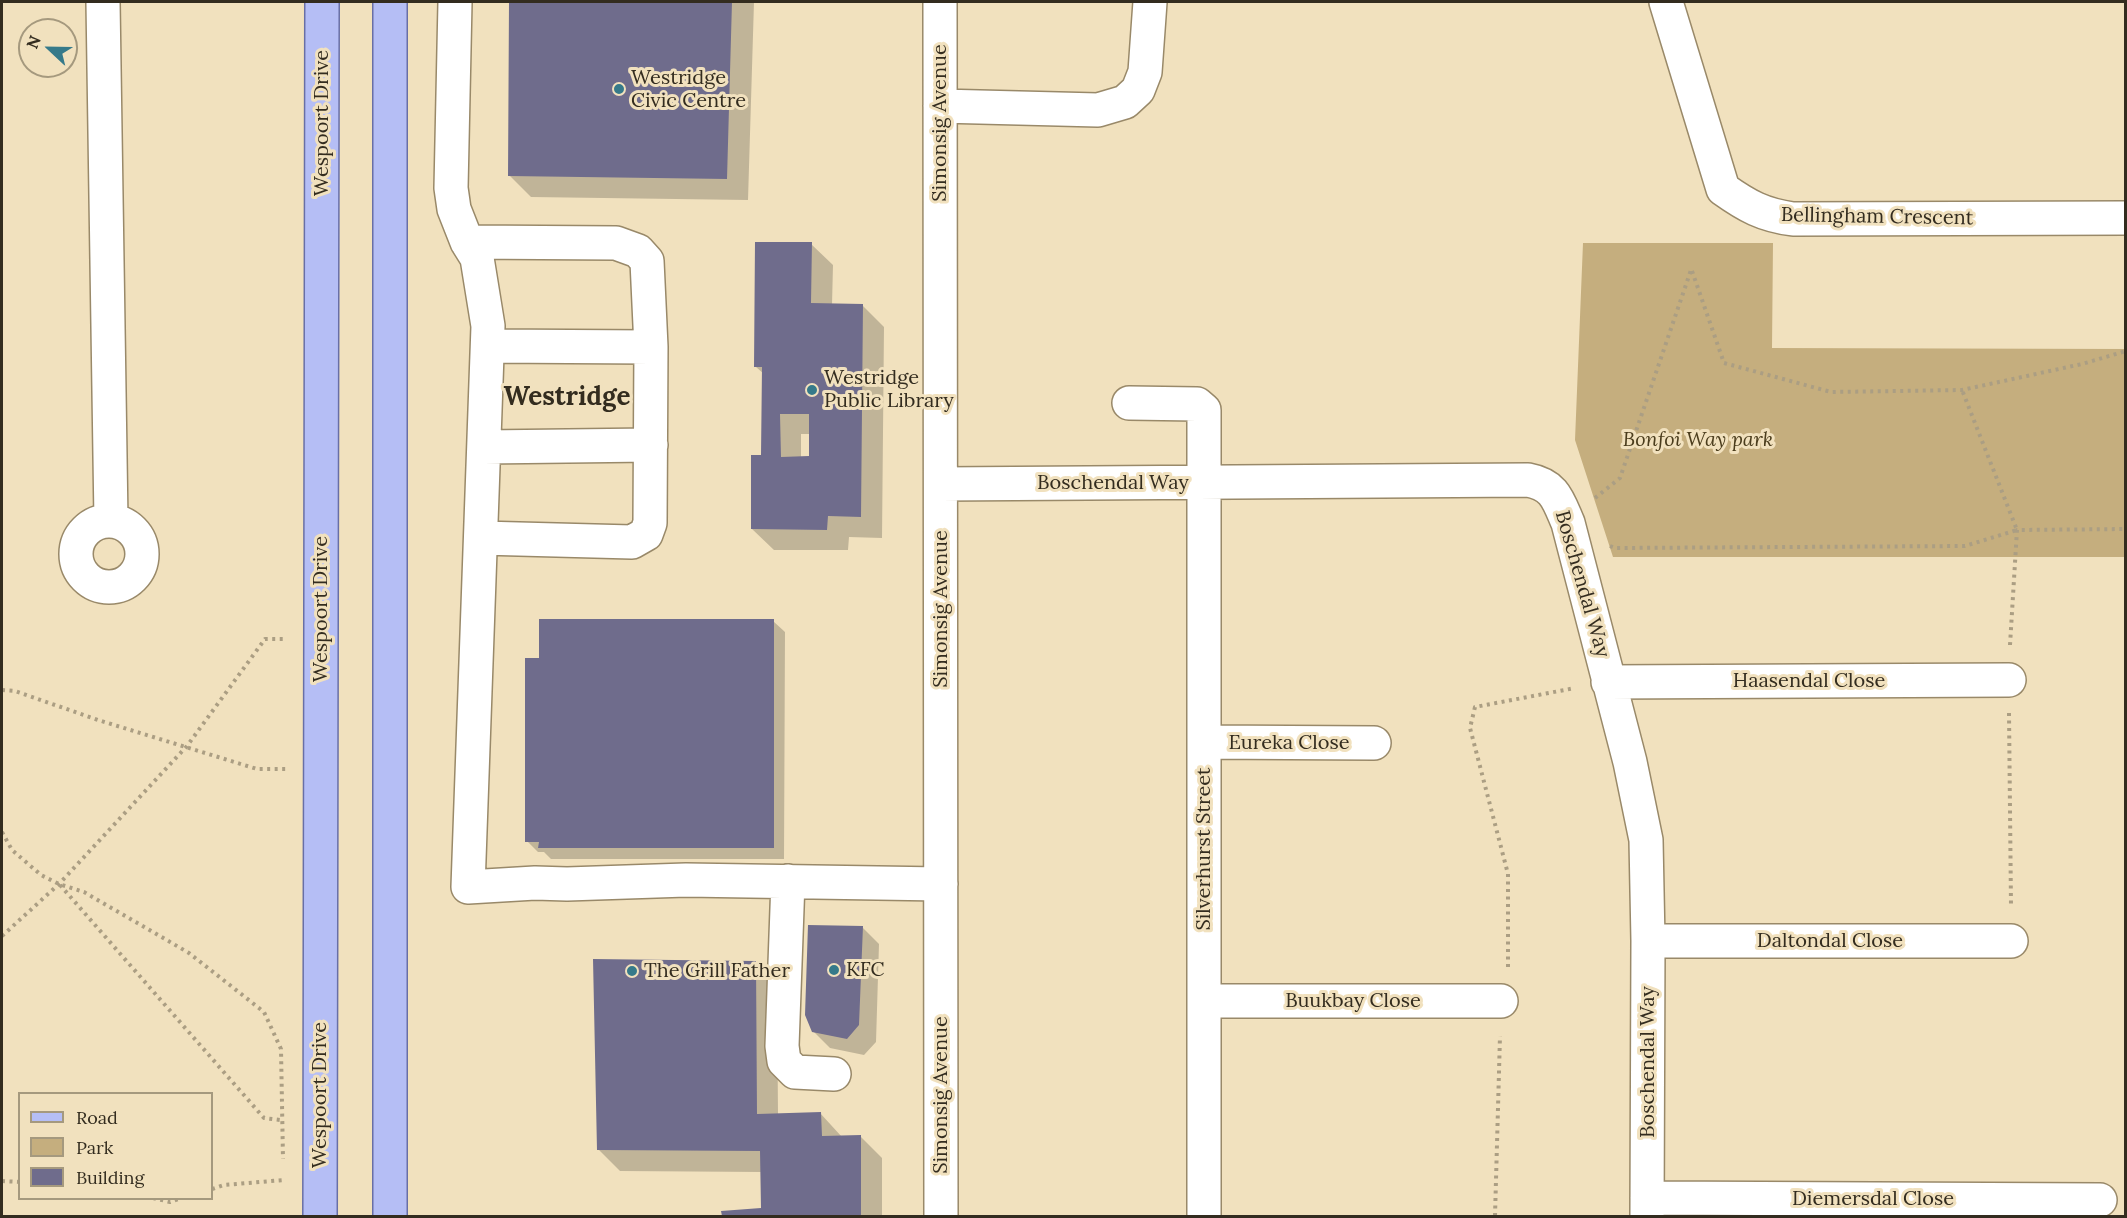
<!DOCTYPE html>
<html>
<head>
<meta charset="utf-8">
<style>
  body { margin:0 }
  #map { position:relative; width:2127px; height:1218px; overflow:hidden; background:#f1e1be; font-family:Lora,serif }
  canvas { display:block }
  .frame { position:absolute; inset:0; border:3px solid #332c1f; pointer-events:none }
  .legend { position:absolute; left:18px; top:1092px; width:195px; height:108px; box-sizing:border-box; background:#f1e1be; border:2px solid #a5997e; margin:0; padding:8px 10px; list-style:none; font-size:18px; color:#332c1f }
  .legend li { display:flex; align-items:center; gap:12px; height:30px }
  .legend b { width:30px; border:2px solid #a5997e }
  .north { position:absolute; left:18px; top:18px; width:60px; height:60px; box-sizing:border-box; background:#f1e1be; border:2px solid #a5997e; border-radius:50%; rotate:292deg; font-size:16px; font-weight:700; line-height:24px; text-align:center; color:#332c1f }
  .north::after { content:''; display:block; margin:auto; width:21px; height:27px; background:#367a8a; clip-path:polygon(50% 0,100% 100%,50% 72%,0 100%) }
</style>
</head>
<body>
<div id="map">
<canvas width="2127" height="1218"></canvas>
<div class="frame"></div>
<ul class="legend">
<li><b style="height:8px;background:#b5bef5"></b>Road</li>
<li><b style="height:16px;background:#c5ae7e"></b>Park</li>
<li><b style="height:16px;background:#6f6c8c"></b>Building</li>
</ul>
<div class="north">N</div>
</div>
<script>
const ctx = document.querySelector('canvas').getContext('2d');
ctx.lineJoin = 'round';
function fillPath(path, color) {
  ctx.fillStyle = color;
  ctx.fill(path, 'evenodd');
}
function trace(path, color, width, dash) {
  ctx.strokeStyle = color;
  ctx.lineWidth = width;
  ctx.lineCap = dash ? 'butt' : 'round';
  ctx.setLineDash(dash || []);
  ctx.stroke(path);
}
function drawText(font, color, halo, rows, align = 'center') {
  ctx.font = font + ' Lora,serif';
  ctx.lineWidth = 6;
  ctx.setLineDash([]);
  ctx.textBaseline = 'middle';
  ctx.strokeStyle = halo;
  ctx.fillStyle = color;
  for (const [text, x, y, turn = 0] of rows) {
    ctx.save();
    ctx.translate(x, y);
    ctx.rotate((+turn || 0) * Math.PI / 180);
    ctx.textAlign = isNaN(turn) ? turn : align;
    if (halo) ctx.strokeText(text, 0, 0);
    ctx.fillText(text, 0, 0);
    ctx.restore();
  }
}
fillPath(new Path2D(`
  M1583,243h190l-1,105 353,1v208h-512l-38,-117z`), '#c5ae7e');
fillPath(new Path2D(`
  M511,2h243l-6,198 -217,-3 -21,-21z
  M811,244l22,21 -1,40h30l22,22 -2,211 -33,-1 -1,13h-74l-22,-21 11,-72 1,-83 -8,-7zM801,434h9v24h-9z
  M773,621l12,11 -1,227h-233l-7,-7h-6l-11,-11 13,-181z
  M862,927l17,17 -3,98 -12,13 -34,-7 -17,-17z
  M755,963l22,21 1,131 42,-2 22,24 18,-1 22,22v58h-159v-4l39,-3v-37l-142,-1 -22,-22z`), '#0003');
fillPath(new Path2D(`
  M509,2h223l-5,177 -219,-3z
  M755,242h57l-1,61 52,1 -2,213 -33,-1 -1,14 -76,-1v-74h10l1,-88h-8zM780,414h29v42l-28,1z
  M539,619h235v229h-236l1,-6h-14v-184h14z
  M808,925l55,1 -4,99 -12,14 -35,-7 -7,-17z
  M593,959l163,2 1,153 64,-2 1,24 39,-1v81h-139l-1,-5 40,-3 -1,-57 -163,-1z`), '#6f6c8c');
const minor = new Path2D(`
  M103,2l8,519
  M455,2l-4,186 3,21 13,33 10,16 11,68 -20,561 67,-4 32,1 119,-4 255,4
  M940,2l1,1214
  M1666,2l57,187c24,17 40,26 70,30l333,-1
  M940,106l158,4 27,-8 13,-12 7,-18 5,-70
  M467,242l149,1 22,8 9,10 4,86 -1,176 -4,11 -14,8 -151,-4
  M488,346l163,1
  M1129,403l68,1 7,6v806
  M484,447l167,-2
  M941,484l587,-4c27,5 30,20 40,43l62,239 16,78 2,101 -1,275
  M76 554a33 33 0 1 1 66 0a33 33 0 1 1-66 0Z
  M1608,682l401,-2
  M1204,742l170,1
  M788,881l-6,165 2,15 11,11 39,2
  M1648,941h363
  M1204,1001h297
  M1647,1198l453,2`);
const major = new Path2D(`
  M390,2v1214
  M320,1216l2,-1214`);
trace(minor, '#998969', 36);
trace(major, '#686fa6', 36);
trace(new Path2D(`
  M1692,271l32,92 107,29 131,-2 120,-26 44,-13
  M1595,498l25,-20 71,-208
  M1610,546l5,2 350,-2 52,-16 -55,-140
  M2010,645l7,-115 109,-1
  M2,690l13,1 83,29 159,49h30
  M2009,713l2,193
  M2,832l10,18 29,25 18,9 25,8 105,61 75,59 17,37 2,110
  M60,885l204,233 16,2
  M2,936l57,-52 128,-138 78,-107h21
  M1508,967v-93l-38,-146 5,-21 100,-19
  M2,1181l18,1
  M212,1189l12,-4 60,-5
  M153,1198l17,4 11,-4
  M1495,1216l5,-180`), '#ab9e83', 4, [3, 4.5]);
trace(minor, '#fff', 33);
trace(major, '#b5bef5', 33);
for (const [x, y, r, color] of [
  [619,89,6,"#367a8a"],
  [812,390,6,"#367a8a"],
  [834,970,6,"#367a8a"],
  [632,971,6,"#367a8a"]
]) {
  const dot = new Path2D();
  dot.arc(x, y, r, 0, 2 * Math.PI);
  ctx.fillStyle = color;
  ctx.fill(dot);
  trace(dot, '#f1e1be', 2);
}
drawText('20px', '#332c1f', '#f1e1be', [
  ["Westridge",631,78],
  ["Civic Centre",631,101],
  ["Westridge",824,378],
  ["Public Library",824,401],
  ["KFC",846,970],
  ["The Grill Father",644,971]
], 'left');
drawText('20px', '#332c1f', '#f1e1be', [
  ["Wespoort Drive",322,123,-90],
  ["Simonsig Avenue",940,123,-90],
  ["Bellingham Crescent",1877,217,1],
  ["Boschendal Way",1113,483],
  ["Boschendal Way",1582,584,74],
  ["Wespoort Drive",321,609,-90],
  ["Simonsig Avenue",941,609,-90],
  ["Haasendal Close",1809,681],
  ["Eureka Close",1289,743],
  ["Silverhurst Street",1204,849,-90],
  ["Daltondal Close",1830,941],
  ["Buukbay Close",1353,1001],
  ["Boschendal Way",1648,1062,-90],
  ["Wespoort Drive",320,1095,-90],
  ["Simonsig Avenue",941,1095,-90],
  ["Diemersdal Close",1873,1199]
]);
drawText('italic 20px', '#4a3c1c', '#f1e1be', [
  ["Bonfoi Way park",1698,440]
]);
drawText('bold 26px', '#332c1f', '#f1e1be', [
  ["Westridge",567,398]
]);
</script>
</body>
</html>
